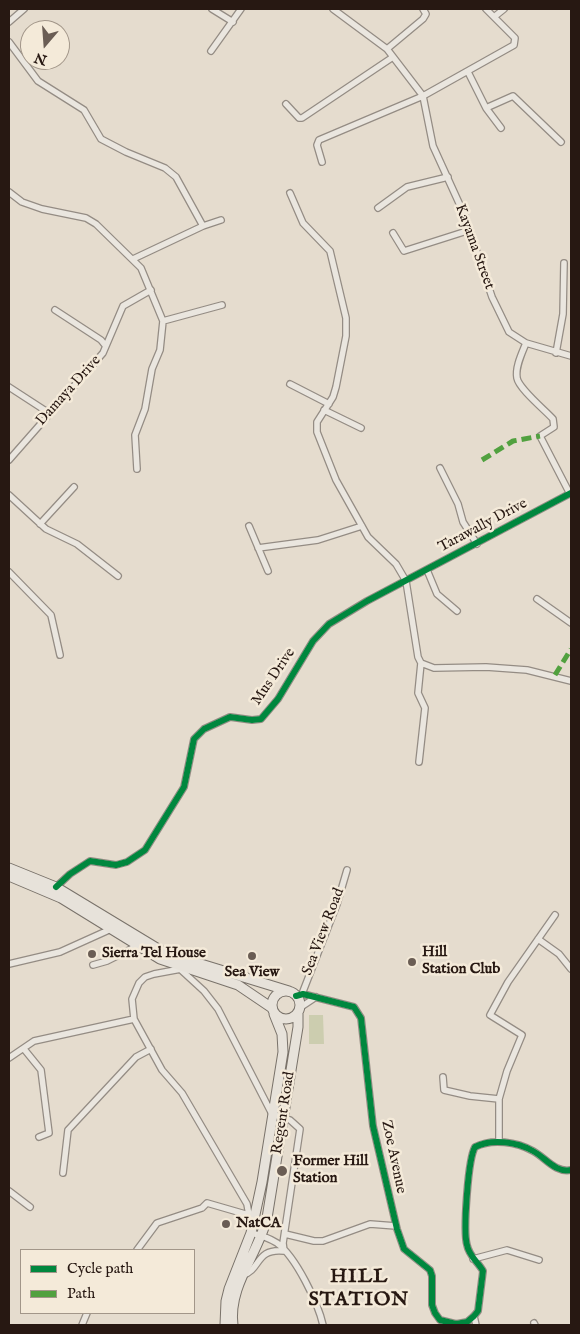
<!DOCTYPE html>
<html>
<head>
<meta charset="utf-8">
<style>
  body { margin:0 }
  #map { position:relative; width:580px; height:1334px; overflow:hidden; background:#e5dcce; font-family:"IM FELL English",serif }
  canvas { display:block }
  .frame { position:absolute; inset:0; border:10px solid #271812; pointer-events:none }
  .legend { position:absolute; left:20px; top:1249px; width:175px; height:65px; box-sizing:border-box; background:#f4ead9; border:1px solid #a29689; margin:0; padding:6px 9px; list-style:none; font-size:15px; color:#271812 }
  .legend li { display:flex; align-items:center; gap:10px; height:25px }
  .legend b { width:25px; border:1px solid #a29689 }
  .north { position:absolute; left:20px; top:20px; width:50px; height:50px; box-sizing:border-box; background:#f4ead9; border:1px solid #a29689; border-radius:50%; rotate:198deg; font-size:14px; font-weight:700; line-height:20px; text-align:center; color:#271812 }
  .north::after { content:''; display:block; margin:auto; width:18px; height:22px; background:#6a5d54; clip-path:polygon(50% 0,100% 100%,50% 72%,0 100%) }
</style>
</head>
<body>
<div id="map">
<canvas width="580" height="1334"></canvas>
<div class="frame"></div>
<ul class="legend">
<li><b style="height:6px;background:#00873e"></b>Cycle path</li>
<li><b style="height:6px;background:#51a13f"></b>Path</li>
</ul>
<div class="north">N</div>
</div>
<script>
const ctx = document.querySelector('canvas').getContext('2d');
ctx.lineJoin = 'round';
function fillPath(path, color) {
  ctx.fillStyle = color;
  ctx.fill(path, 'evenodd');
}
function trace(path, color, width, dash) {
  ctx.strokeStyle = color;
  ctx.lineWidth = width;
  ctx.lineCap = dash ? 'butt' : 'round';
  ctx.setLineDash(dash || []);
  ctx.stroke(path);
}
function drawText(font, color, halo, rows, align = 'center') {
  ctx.font = font + ' "IM FELL English",serif';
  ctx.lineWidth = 5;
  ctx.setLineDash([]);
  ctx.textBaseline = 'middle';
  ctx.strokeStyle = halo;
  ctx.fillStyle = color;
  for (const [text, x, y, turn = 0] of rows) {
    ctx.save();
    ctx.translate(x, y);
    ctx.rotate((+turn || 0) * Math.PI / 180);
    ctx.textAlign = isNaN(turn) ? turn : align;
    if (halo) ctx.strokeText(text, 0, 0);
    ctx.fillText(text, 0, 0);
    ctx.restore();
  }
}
fillPath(new Path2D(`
  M309,1015h14l1,29h-15z`), '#cccdaf');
const street = new Path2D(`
  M212,9l21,13
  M333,9l54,40 36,47 10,50 31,68 28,83 17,35 17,11 45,13
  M494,17l10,-8
  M9,22l15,-13
  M9,42l29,39 46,29 17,29 25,13 39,16 11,9 27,49
  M387,49l36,-30 3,-5 -3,-5
  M211,51l30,-42
  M468,72l18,36 27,-12 48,46
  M286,104l13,14h3l91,-61
  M486,108l15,20
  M322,162l-5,-17 2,-5 104,-44 91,-51 1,-7 -29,-29
  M9,192l13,10 20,7 44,9 10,6 45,44 22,53 -3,29 -8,19 -7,40 -10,26 2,34
  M290,193l13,30 27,28 16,67v18l-10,51 -3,10 -16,25v10l19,48 32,57 28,27 10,17 12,76 3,6 13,5 52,-1 41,3 44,11
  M378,208l29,-21 41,-10
  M393,233l11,18 66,-21
  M133,259l70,-33 18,-6
  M55,310l46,30 4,5
  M163,321l59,-16
  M526,343c-4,10 -11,24 -9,35 2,11 28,32 36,41l1,8 -14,9 30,58
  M556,353l7,-39 1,-51
  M290,384l39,20
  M9,387l40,26
  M324,410l37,18
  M9,460l94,-107 20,-47 28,-16
  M440,468l18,36 5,18 14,22
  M9,495l37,34 31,15 41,32
  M40,524l34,-37
  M249,526l19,45
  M258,548l60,-8 44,-14
  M427,570l10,24 20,17
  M9,572l42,43 9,40
  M537,599l34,24
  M419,762l6,-54 -7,-15 3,-30
  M56,887l14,-13 20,-13 26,4 11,-3 18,-12 39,-63 10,-48 10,-10 26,-12 22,3 9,-1 17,-20 35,-58 16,-17 38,-23 204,-108
  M538,939l21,15 12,15
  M9,964l51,-12 51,-23
  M93,965l14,-4 30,-15
  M180,969l24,22 14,18 54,105 18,6 10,9 -17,114 1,8
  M181,969l-27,5 -9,3 -6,6 -7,16 2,20 28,51 20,23 65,111 2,11
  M302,994l35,-90 10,-34
  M296,996l7,-2 51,13 7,11 12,108 24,103 7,20 26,21 2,6v29l3,8 5,7 16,4 11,-2 7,-6 4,-5 5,-40c-5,-9 -14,-15 -16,-26 -4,-14 1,-86 8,-98 17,-9 42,-5 58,4 13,7 22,22 38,19
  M301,1007l15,-10
  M24,1049l17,21 8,63 -10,4
  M9,1058l25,-17 100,-22
  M443,1077l1,13 26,6 29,3
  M499,1142v-43l8,-28 15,-36 -32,-20 18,-33 47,-67
  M63,1173l5,-43 68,-73 15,-8
  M9,1191l21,16
  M251,1233c9,2 18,5 26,10 19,14 41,60 46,82
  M285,1234l29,7h9l47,-17 26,2
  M137,1250l20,-27 45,-15 5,-5 45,13
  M473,1259l34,-9 32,10
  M243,1275c18,-5 12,-27 41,-24
  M474,1316l2,9
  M534,1323l1,2
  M82,1325l5,-12`);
const primary = new Path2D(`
  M9,868l47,19 109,66 124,38
  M9,876l52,22 99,61 78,26 34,23
  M272 1005a14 14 0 1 1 28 0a14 14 0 1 1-28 0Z
  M225,1325l1,-24 3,-12 22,-56 11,-51 21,-130 -1,-18 -8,-20
  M233,1325c-5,-39 25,-71 34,-107l31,-191v-13`);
trace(street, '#948c84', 8);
trace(primary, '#79726a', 11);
trace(street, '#eae6df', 5.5);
trace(primary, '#e7e2da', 9);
trace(new Path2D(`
  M482,460l31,-19 27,-5
  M555,675l16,-26`), '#51a13f', 5, [10, 5]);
trace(new Path2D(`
  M56,887l14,-13 20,-13 26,4 11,-3 18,-12 39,-63 10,-48 10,-10 26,-12 22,3 9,-1 17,-20 35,-58 16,-17 38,-23 204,-108
  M296,996l7,-2 51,13 7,11 12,108 24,103 7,20 26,21 2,6v29l3,8 5,7 16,4 11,-2 7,-6 4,-5 5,-40c-5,-9 -14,-15 -16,-26 -4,-14 1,-86 8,-98 17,-9 42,-5 58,4 13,7 22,22 38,19`), '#00873e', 6);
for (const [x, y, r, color] of [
  [92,954,5,"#6a5d54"],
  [252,956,5,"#6a5d54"],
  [412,962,5,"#6a5d54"],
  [282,1171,6,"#6a5d54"],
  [226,1224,5,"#6a5d54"]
]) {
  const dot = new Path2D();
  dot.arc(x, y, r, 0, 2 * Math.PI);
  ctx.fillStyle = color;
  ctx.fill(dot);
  trace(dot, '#f4ead9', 2);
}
drawText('15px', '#271812', '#f4ead9', [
  ["Kayama Street",474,247,70],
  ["Damaya Drive",69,391,-48],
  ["Tarawally Drive",483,526,-28],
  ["Mus Drive",274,677,-56],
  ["Sea View Road",324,932,-69],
  ["Regent Road",284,1113,-81],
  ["Zoe Avenue",393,1157,78]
]);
drawText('bold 15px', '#271812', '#f4ead9', [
  ["Hill",422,953],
  ["Station Club",422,970],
  ["Sierra Tel House",102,954],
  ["Sea View",252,973,"center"],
  ["Former Hill",293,1162],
  ["Station",293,1179],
  ["NatCA",236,1224]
], 'left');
ctx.letterSpacing = '1px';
drawText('bold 20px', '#271812', '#f4ead9', [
  ["HILL",359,1278],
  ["STATION",359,1301]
]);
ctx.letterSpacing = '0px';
</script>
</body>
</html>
